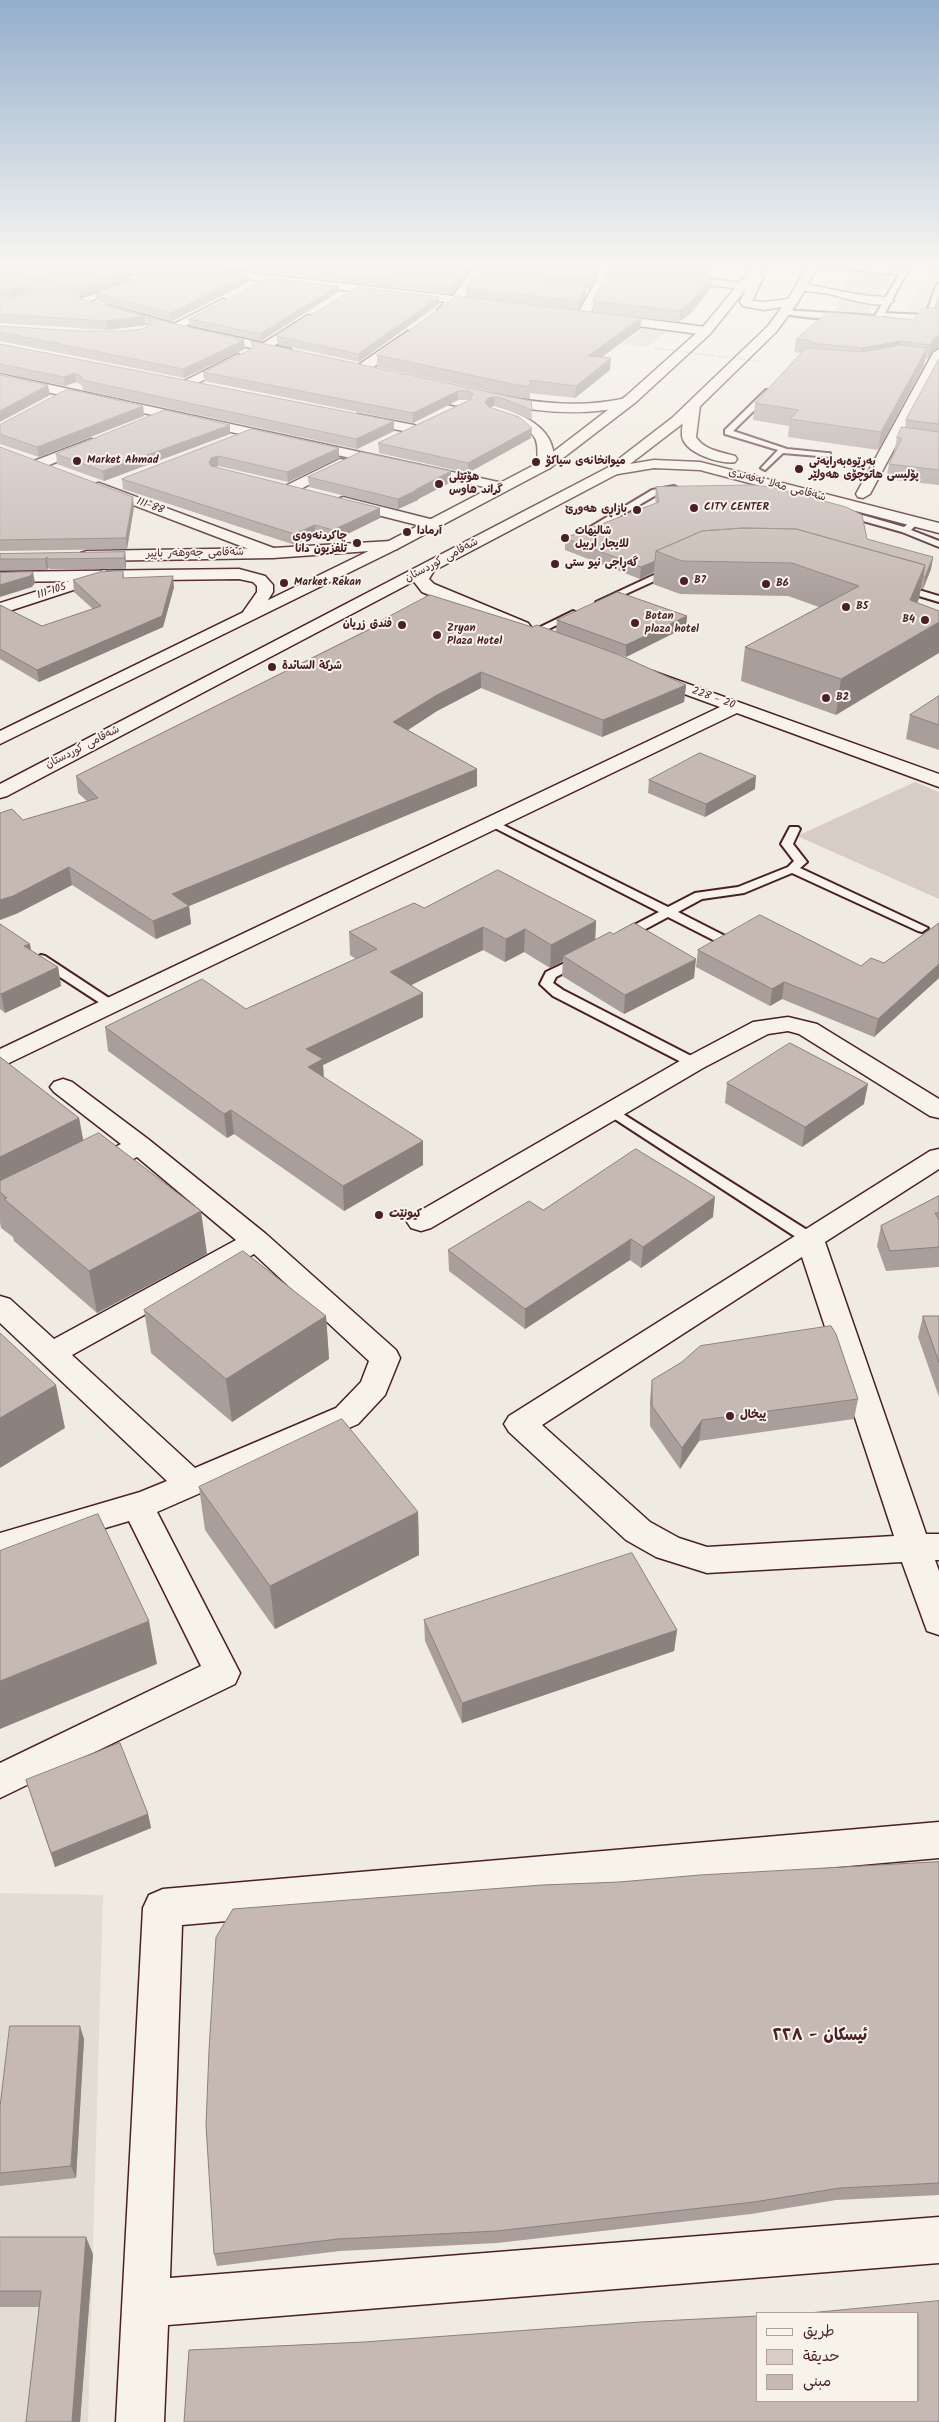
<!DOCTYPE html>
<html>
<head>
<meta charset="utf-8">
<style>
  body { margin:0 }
  #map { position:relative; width:939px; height:2422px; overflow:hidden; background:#f0ebe0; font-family:Kalam,"Playpen Sans Arabic",sans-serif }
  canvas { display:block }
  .legend { position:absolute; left:756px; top:2312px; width:162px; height:90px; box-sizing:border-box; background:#f7f3e8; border:1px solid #b29e9c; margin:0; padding:6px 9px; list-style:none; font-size:15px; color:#4a1f2b }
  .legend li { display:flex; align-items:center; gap:10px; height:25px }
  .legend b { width:25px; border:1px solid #b29e9c }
</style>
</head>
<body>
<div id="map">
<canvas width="939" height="2422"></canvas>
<ul class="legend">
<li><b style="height:6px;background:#f7f3e8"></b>طريق</li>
<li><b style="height:14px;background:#d8cdc6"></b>حديقة</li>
<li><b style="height:14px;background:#c6b8b3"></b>مبنى</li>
</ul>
</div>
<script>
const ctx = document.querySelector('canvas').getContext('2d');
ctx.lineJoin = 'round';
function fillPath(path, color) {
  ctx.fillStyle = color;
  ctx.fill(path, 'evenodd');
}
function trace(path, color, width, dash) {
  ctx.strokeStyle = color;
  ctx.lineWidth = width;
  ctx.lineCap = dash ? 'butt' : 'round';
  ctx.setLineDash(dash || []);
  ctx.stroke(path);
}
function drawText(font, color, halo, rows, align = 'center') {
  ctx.font = font + ' Kalam,"Playpen Sans Arabic",sans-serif';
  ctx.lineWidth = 4;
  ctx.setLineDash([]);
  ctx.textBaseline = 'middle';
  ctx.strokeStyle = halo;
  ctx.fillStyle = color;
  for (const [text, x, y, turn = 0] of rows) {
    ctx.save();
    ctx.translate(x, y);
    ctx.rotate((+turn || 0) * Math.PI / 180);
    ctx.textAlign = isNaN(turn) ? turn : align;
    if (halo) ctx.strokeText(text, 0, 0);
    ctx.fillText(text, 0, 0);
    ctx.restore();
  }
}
fillPath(new Path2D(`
  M933,264h6v73l-20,-16 -17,-6z
  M0,1893l103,2 -15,527h-88z`), '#e3dcd2');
fillPath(new Path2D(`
  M853,264h47l-36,55 -31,-3z
  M617,321l55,7 -25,19 -24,-3 18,-13 -28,-4z
  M915,782l24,10v107l-142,-63z`), '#d8cdc6');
const lane = new Path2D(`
  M905,264h6l-26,49 41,2 10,-29 3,-2v11l-7,19 7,2v4h-25l-31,-4c-8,7 -93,2 -102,-4l3,-2 91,6z
  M766,390l7,2 -40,39 54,18 40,4h3v4l-47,-4 -18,17 -4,-2 17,-18 -53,-16v-4z
  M674,486l4,2 -1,2 -19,4 -74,43 -7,-2 75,-45z
  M845,510l59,17 5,-4h6l1,2 -5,5 28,11v6l-37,-15 -60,-17 -1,-2z
  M671,567l4,3 -1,2 -70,32 -8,-2z
  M902,585l37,11v6l-40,-12 -2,-2z
  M573,611l5,3 -2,2 -38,18 -8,-2z
  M491,819l177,88 27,-14 43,-6 50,-20 6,-6 -13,-17 9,-17h8l2,2 -7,15 14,18 -7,6 128,60 -6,4 -4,-1 -126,-58 -48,20 -42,6 -24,13 55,28 2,3 -2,3h-8l-57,-29 -41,22h-8l-2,-3 2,-3 40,-21 -172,-88 -2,-2z
  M41,955l4,1 73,48 -7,4 -5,-1 -69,-45 -2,-3z
  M579,956l6,4 -2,3 -27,14 -3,6 10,7 136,70 2,3 -2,3h-10l-136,-70 -13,-12 6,-12z
  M612,1107l203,128 3,4 -3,4h-10l-198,-129 -2,-3z`);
const street = new Path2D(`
  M138,264h34l281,32 24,-32h11l-24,34 25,3 6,3 -6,3 -31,-3 -15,10 -6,-4 8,-8 -302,-35z
  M539,264h35l30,3 2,-3h10l-2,4 130,15 6,3 -6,3 -133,-14 -22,40 -6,4 -6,-4 23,-41 -56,-7z
  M817,264h38l48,5 6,3 -6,3 -81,-8z
  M130,280l4,1v4l-50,18h-8l-2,-2z
  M801,284c24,3 47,10 70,12 8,1 18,0 23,5 -11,10 -52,-4 -65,-7 -11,-2 -22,-2 -32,-5v-4z
  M223,299l4,1 2,2 -2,2 -49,26 -4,1 -6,-4z
  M604,314l102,13 6,4 -6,4 -106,-14 -2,-3 2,-3z
  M308,315l4,1 2,3 -2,3 -45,28h-8l-2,-3z
  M408,331l6,4 -2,3 -45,34h-10l-1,-3 1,-3z
  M939,349v16l-69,129 -7,4 -5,-1 -2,-3 77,-141z
  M238,354l6,4 -2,3 -52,26h-10l-2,-3z
  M0,374l503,109 7,4 -7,4 -503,-109z
  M357,414l57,11 7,4 -7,4 -62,-12 -2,-3z
  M91,439l5,1 2,3 -2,3 -52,21 -5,1 -7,-4 2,-3z
  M340,459l5,1 2,3 -2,3 -50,26 -5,1 -7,-4 2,-3z
  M99,483l180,67 2,3 -2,3h-12l-173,-66 -2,-3 2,-3z
  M343,497l95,24 3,3 -8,5 -95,-24 -3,-3 3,-3z
  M427,564l6,2 2,3 -6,10 5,5 94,39 3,4 -3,4h-12l-94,-39 -10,-13 9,-13z
  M104,570l6,2 2,3 -2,3 -110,36v-11z
  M652,671l287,103v13l-202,-74 -728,350 -9,2v-16l720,-342 -74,-27 -3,-4 3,-4z
  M788,1017l29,7 122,75v19l-9,-2 -131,-82 -11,-3 -20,3 -65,34 -272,160 -10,3 -10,-3 -4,-6 4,-6 274,-158 68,-36z
  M63,1079l9,3 76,57 118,95 130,116 4,8 -15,37 -27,29 -201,88 83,161 -5,11 -235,114v-35l201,-97 -72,-145 -129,38v-26l140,-41 27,-11 -167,-158v-27l10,3 44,40 182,-99 -99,-83c-17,9 -36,24 -55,19l-4,-6 4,-6 39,-20 -67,-52 -4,-5 4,-5zM254,1254l115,107 -8,21 -25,26 -141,60 -123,-113z
  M939,1149v20l-114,73 101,292h13v26h-4l4,11v64l-12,-4 -25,-69 -195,11 -51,-16 -30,-17 -117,-108 -5,-8 5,-8 421,-265zM802,1257l92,279 -187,11 -28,-9 -29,-16 -108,-97z
  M939,1822v36l-757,67 -12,353 769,-61v46l-771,62 -4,97h-48l27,-514 6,-13 14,-6z`);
const secondary = new Path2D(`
  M108,305l68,19 115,25 2,3 -6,4 -113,-25 -70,-20 -2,-2z
  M419,390c36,8 126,15 134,60 1,6 1,13 -3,18h-10c-5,-8 0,-20 -5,-30 -14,-25 -93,-34 -121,-41l-2,-3z
  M495,394c44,10 87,14 132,4l7,4 -2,3c-48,12 -95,8 -142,-4l-2,-3 2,-3z
  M693,401l7,4 -4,32c8,13 25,15 39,19l2,3 -2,3c-13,3 -51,-9 -53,-26 -1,-9 3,-22 4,-31z
  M654,460l46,2 239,61v10l-239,-63 -46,-2 -42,7 -7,-4 7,-4z
  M391,541l6,2 2,3 -2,3 -124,9 -186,3 -6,-2 -2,-3 2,-3 6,-2 186,-3z
  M239,569l26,7 8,9v7l-15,24h-12l-3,-4 14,-20v-6l-4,-4 -14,-3 -239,3v-10z`);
const highway = new Path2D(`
  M755,264h11l-7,9 5,3 -12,25 12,1 24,-3 21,-35h10l-21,38 -22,30 -94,92 -65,50 -610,322 -7,2v-14l607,-316 65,-50 96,-92 14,-19 -18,3 -21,-4 -3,-4 6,-13 -36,45 -74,68 -86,66 -153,81 -397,195v-13l385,-188 155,-81 86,-66 76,-68z`);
trace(lane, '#4a1f2b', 4);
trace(street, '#4a1f2b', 3);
trace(secondary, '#4a1f2b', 3);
trace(highway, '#4a1f2b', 3);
fillPath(lane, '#f7f3e8');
fillPath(street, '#f7f3e8');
fillPath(secondary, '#f7f3e8');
fillPath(highway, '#f7f3e8');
trace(new Path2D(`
  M655,348l107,14`), '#4a1f2b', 1, [0.5, 2]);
fillPath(new Path2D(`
  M0,264h149l1,6 -70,27 -80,-21z
  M187,264h288l-24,31z
  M484,264l113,12 -7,13 -4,-1v8l-8,14 15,2v-11l24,-35 -1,-2h102l-12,12h6v11l-22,27 -11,8 -38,-4 -1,11 -39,28 9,13 -35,28 -45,-5v6l-14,-2 -139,-30v-12l89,-58v-8z
  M248,274l1,8 -77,39 -76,-20 -1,-8z
  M0,277l145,39 1,9 -39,5 -107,-7v-24h11l17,-5 -2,-1 -15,5h-11z
  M338,292l-77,49 -71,-16 -1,-6z
  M939,295v53l-7,3 -4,8 -3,-1 -1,7 -46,85 -90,-13 1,-11 -36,-6 2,-17 46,-50 -7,-1 2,-13 118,-19 21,-12 1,-8z
  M439,304l-80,58 -82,-18v-8z
  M146,317l99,32 -61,29 -184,-37v-15l79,5h46l17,-2 6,-3z
  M251,341l280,60 1,19 -28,-11 -10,-3 -5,1 42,31 -63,35 -89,-20 -1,-10 91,-43h-11l-45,23 -209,-42 -1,-9 47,-22 2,-2z
  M0,344l394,77v10l-37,18 -274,-59 -1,-4 -6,-4 -11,4 -65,-13z
  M939,359v126l-53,-6 3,-15 5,-12 3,-14 8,-10 1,-8z
  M143,406l1,10 -105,41 -39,-13v-19z
  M252,429l87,29 -51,24 -70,-16 -3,1 165,51 -47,23 -17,-6 -21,10 -172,-56 -1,-10z
  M230,434l-126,47 -47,-17 -1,-10z
  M0,447l134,60 -7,42 -127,2z
  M451,471v11l-33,17v1l-20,9 -89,-22 -1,-10z
  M656,487l211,52 66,18 -2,12 -8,20h-2l-2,9 -2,5 -81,112 -95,-34 4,-34 74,-40 -31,-11 -108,-2 -27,-10 1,-12 -14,7 -75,-29v-12l91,-35 -1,-5z
  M125,552l1,11v6h-76l-2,-1 -1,2h-47v-16z
  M123,571l1,7 50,9 -11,40 -124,55 -39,-23v-54l42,21 51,-17 -19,-17 -1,-12z
  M687,616l-1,11 -60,30 -70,-25 1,-12z
  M377,623l309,62 -2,17 -82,35 -121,-49 -44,23 -29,19 69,39v17l-288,120 2,18 -35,15 -84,-54 -56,29 7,-94 64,-19 -9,-8 -2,-17 301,-151z
  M939,696v54l-33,-11 4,-24z
  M649,780l106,9 -50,28 -57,-24z
  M424,908l172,13 -1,19 99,38 -70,36 -62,-38 1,-15 -13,7 -26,-16 -19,10 -22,-12 -72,35 12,8v24l-100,48 1,13 99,63v24l-79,46 -110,-77 -7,4 -119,-87 -3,-24 141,-18 110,-50 -6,-4 -1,-23z
  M939,923v55l-65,59 -92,-38 -12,7 -74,-39 2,-17 163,16 23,-3z
  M0,924l31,27 27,16 3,19 -56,27 -5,-4z
  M0,1057l79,61 4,23 124,113 -110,59 -83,-72 -1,-4 -12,-9 -1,-6z
  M727,1083l137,21 -62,43 -77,-44z
  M939,1196v71l-53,4 -9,-25 4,-20z
  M543,1210l170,7 -72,51 -11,-8 -105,69 -76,-58 -1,-21z
  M144,1310l182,6 3,43 -97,63 -81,-69z
  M923,1316h16v81l-21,-60z
  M652,1380l206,19 -4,20 -155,22 -19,28 -30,-43v-26z
  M199,1487l219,25 1,43 -144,74 -70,-99z
  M424,1620l253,10 -3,21 -212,72 -37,-82z
  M26,1780l122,34 3,14 -96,39z
  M939,1862v333l-103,5 -85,14 -254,29 -157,8 -123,15 -3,-12 405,-372z
  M84,2039l-8,139 -76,8v-79z
  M0,2237l93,17 -13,168h-54l13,-115h-39z`), '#aa9e9a');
fillPath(new Path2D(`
  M142,264h7l1,6 -70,27 -1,-9z
  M468,264h7l-24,31v-8z
  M710,264h8l-13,13v-9z
  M597,267v9l-7,13v-9z
  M248,274l1,8 -77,39 -1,-8z
  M712,276v11l-22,27 -11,8 1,-11z
  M25,285l1,8 -15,5 -2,-8z
  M338,286v6l-77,49 -1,-7z
  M586,287v9l-8,14v-9z
  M439,297v7l-80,58 -1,-8z
  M145,316l1,9 -39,5 -1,-9z
  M641,318l-1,11 -53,39 1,-12z
  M939,336v12l-7,3 -4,8 2,-14 4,-7z
  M244,340l1,9 -61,29 -1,-9z
  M901,341l-2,13 -39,7 2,-13z
  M927,348l-3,17 -46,85 3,-18z
  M611,358l-1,12 -35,28 1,-12z
  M75,373l1,9 -11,4 -1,-9z
  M48,385l2,10 -50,27v-11z
  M458,391v9l-45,23v-10z
  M495,397l-1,9 -7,2 -2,-5 3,-5z
  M143,406l1,10 -105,41 -2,-10z
  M394,421v10l-37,18 -1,-10z
  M230,425v9l-126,47 -1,-10z
  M532,428l-1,10 -63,35v-10z
  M339,448v10l-51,24 -1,-10z
  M218,456v10l-7,2 -2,-5 2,-5z
  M451,471v11l-33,17v1l-20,9v-10z
  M133,497l1,10 -7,42 -1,-11z
  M380,508v10l-47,23v-11z
  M315,525l1,10 -21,10 -1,-11z
  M125,552l1,11v6l-2,-11z
  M47,557l1,11 -1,2 -2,-11z
  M933,557l-2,12 -8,20 2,-12z
  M655,561l-1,11 -14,7 1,-12z
  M925,565l-6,33 -14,36 5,-34z
  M33,572l2,11 -3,4 -32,10v-12z
  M173,576l1,11 -11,40 -124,55 -2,-12z
  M687,616l-1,11 -60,30v-12z
  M939,622v31l-103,62 5,-36z
  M481,672v16l-44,23 -43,28 -1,-17 44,-27z
  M686,685l-2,17 -82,35 1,-17z
  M477,769v17l-288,120 2,18 -35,15 -3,-18 19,-27z
  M756,776l-1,13 -50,28 1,-13z
  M69,867l3,18 -56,29 -16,6v-20z
  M596,921l-1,23 -32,12v5l-13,7 1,-23z
  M483,927v23l-92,45 -1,-23z
  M525,929l-1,23 -19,10 1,-23z
  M30,944l3,18 -9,-16z
  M696,959l-2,19 -70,36 1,-19z
  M939,964v14l-65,59 4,-18z
  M58,967l3,19 -56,27 -4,-19z
  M784,982l-2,17 -12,7 2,-17z
  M423,993v24l-100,48 1,18 -14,8 -4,-42z
  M868,1084l-4,20 -62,43 3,-20z
  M231,1110l3,24 -7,4 -3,-24z
  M79,1118l8,42 -80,38 -7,-6v-35z
  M423,1141v24l-79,46 -1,-25z
  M715,1197l-2,20 -72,51 2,-21z
  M201,1211l6,43 -110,59 -8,-42z
  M631,1239l-1,21 -105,69v-20z
  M326,1316l3,43 -97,63 -6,-43z
  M56,1385l9,43 -65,40v-50z
  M702,1420l-3,21 -19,28 2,-21z
  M418,1512l1,43 -144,74 -5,-43z
  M149,1621l8,43 -157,65v-48z
  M677,1630l-3,21 -212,72v-20z
  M148,1814l3,14 -96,39 -4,-14z
  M80,2026l4,13 -8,139 -5,-12z
  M86,2237l7,17 -13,168h-8z`), '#8b817d');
const building = new Path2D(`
  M0,264h142l-63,24 -79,-20z
  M257,264h211l-17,23z
  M484,264h87l26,3 -7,13 -42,-2 4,5 34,4 -8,14 -112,-12z
  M668,264h42l-5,4z
  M172,265l76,9 -77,39 -76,-20z
  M613,266l99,10 -21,26 -11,9 -87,-10z
  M0,277l145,39 -39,5 -106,-7v-15h11l19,-6 4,-4 -9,-4 -16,5h-9z
  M269,278l69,8 -78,48 -71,-15z
  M358,287l81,10 -81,57 -81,-18z
  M457,296l184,22 -53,38 23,2 -35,28 -46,-6v7l-13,-2 -140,-30z
  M939,308v28l-5,2 -4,7 -29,-4 -39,7 -52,-5 2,-2 -16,-2 32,-27 86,8 7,-11z
  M146,317l98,23 -61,29 -183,-37v-6l79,5h46l17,-2 10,-5v-3z
  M251,341l280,60 1,9 -28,-11 -9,-2 -7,1 -3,5 4,4 30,10 13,11 -64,35 -90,-20 92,-43 3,-6 -4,-3h-11l-45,22 -210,-41 47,-22 3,-4z
  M0,344l394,77 -38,18 -274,-59v-3l-7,-4 -11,4 -64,-13z
  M901,345l26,3 -46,84 -91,-13 9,-9 -44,-7 51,-55 56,4z
  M939,359v65l-33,-4z
  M0,375l48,10 -48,26z
  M68,389l75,17 -106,41 -37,-13v-9z
  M165,410l65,15 -127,46 -47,-17z
  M902,427l37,5v38l-50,-6 13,-26h-5z
  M252,429l87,19 -52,24 -69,-16 -7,2 -2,5 2,3 169,42 -47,22 -18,-5 -21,9 -172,-55z
  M0,447l133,50 -7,41 -126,2z
  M361,452l90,19 -36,19h2l-19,9 -90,-22z
  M752,485l20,2 74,20 16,8 5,24 66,18 -8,20h-2l2,-12 -129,-36 -52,-1 -42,3 -46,20 -1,10 -14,6 -76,-29 94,-36 -3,-15z
  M744,528l52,1 129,36 -15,35 29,11v11l-98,57 -96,-32 114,-61 -67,-23 -110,-2 -26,-10 46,-20z
  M125,552l-1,6 -75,1 -2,-2 -2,2h-45v-5z
  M123,571v7l50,-2 -11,40 -125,54 -37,-21v-44l42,21 59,-20 -28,-26 27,-8z
  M33,572l-3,4 -30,9v-12z
  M618,592l69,24 -61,29 -69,-25z
  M430,595l102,32 5,-2 80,29 69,31 -83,35 -122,-48 -44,23 -44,27 84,47 -305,125 17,12 -36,15 -84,-54 -56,29 -13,4v-87l12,-4 11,11 75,-22 -22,-22 304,-152 -3,-1z
  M939,696v29l-29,-10z
  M700,753l56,23 -50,28 -57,-24z
  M498,870l98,51 -45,24 -26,-16 -19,10 -23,-12 -93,45 33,21 -117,56 17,10 -15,8 115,74 -80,45 -112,-76 -7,4 -119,-87 97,-48 44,30 131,-60 -28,-17 65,-29 10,5z
  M760,915l101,51 10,-8 13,5 55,-40v41l-61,55 -94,-37 -12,7 -74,-39z
  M634,923l62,36 -71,36 -62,-39 47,-24 3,2z
  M0,924l30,20 -6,2 34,21 -57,27 -1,-1z
  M790,1043l78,41 -63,43 -78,-44z
  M0,1057l79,61 -79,39z
  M99,1133l102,78 -112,60 -85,-72 3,-1 -7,-6v-11z
  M636,1149l79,48 -72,50 -12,-8 -106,70 -77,-59 81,-49 14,9z
  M939,1196v17h-4l4,7v27l-49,4 -9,-25z
  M243,1251l83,65 -100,63 -82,-69z
  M923,1316h16v46z
  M831,1326l5,8 22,65 -156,21 -20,28 -30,-42v-26l30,-18 18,-16z
  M0,1333l56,52 -56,33z
  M342,1419l76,93 -148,74 -71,-99z
  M98,1514l51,107 -149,60v-130z
  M632,1553l45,77 -215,73 -38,-83z
  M120,1743l28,71 -97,39 -25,-73z
  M939,1862v321l-99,5 -86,14 -257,29 -159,8 -124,15 -8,-129 3,-75 7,-113 17,-28 309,-24 77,-3 81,-7z
  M10,2026h70l-9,140 -71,7v-66z
  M0,2237h86l-14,185h-46l15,-131h-41z
  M939,2301v121h-755l5,-72 175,-8 276,-20 118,-6v85h160v-88h-109z`);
fillPath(building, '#c6b8b3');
trace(building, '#8b817d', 1);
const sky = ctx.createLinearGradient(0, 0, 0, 603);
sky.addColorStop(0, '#94aecc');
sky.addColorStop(0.44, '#f8f6f1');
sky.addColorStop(1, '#f8f6f100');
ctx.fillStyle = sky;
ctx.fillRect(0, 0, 939, 603);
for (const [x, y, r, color] of [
  [77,461,5,"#4a1f2b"],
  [536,462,5,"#4a1f2b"],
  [799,469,5,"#4a1f2b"],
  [439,484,5,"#4a1f2b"],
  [694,508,5,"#4a1f2b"],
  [637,510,5,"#4a1f2b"],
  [407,532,5,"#4a1f2b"],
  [565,538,5,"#4a1f2b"],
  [357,543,5,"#4a1f2b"],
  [555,564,5,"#4a1f2b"],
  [684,581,5,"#4a1f2b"],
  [284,583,5,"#4a1f2b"],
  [766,584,5,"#4a1f2b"],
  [846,607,5,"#4a1f2b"],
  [925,620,5,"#4a1f2b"],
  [635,623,5,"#4a1f2b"],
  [402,625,5,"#4a1f2b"],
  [437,635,5,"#4a1f2b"],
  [272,667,5,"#4a1f2b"],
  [826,698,5,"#4a1f2b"],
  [379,1215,5,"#4a1f2b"],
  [730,1416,5,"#4a1f2b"]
]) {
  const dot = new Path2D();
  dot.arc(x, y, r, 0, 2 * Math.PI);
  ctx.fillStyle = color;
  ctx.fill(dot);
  trace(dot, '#f7f3e8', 2);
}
drawText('bold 11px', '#4a1f2b', '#f7f3e8', [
  ["Market Ahmad",87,461],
  ["میوانخانەی سیاکۆ",546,462],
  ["بەڕێوەبەرایەتی",809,463],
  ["پۆلیسی هاتوچۆی هەولێر",809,476],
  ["هۆتێلی",449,478],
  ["گراند هاوس",449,491],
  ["CITY CENTER",704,508],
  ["بازاڕی هەورێ",627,510,"right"],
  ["آرمادا",417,532],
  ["شاليهات",575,532],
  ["للايجار اربيل",575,545],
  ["چاکردنەوەی",347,537,"right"],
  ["تلفزيون دانا",347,550,"right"],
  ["گەڕاجی نیو ستی",565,564],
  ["B7",694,581],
  ["Market Rekan",294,583],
  ["B6",776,584],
  ["B5",856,607],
  ["Botan",645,617],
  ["plaza hotel",645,630],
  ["B4",915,620,"right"],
  ["فندق زريان",392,625,"right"],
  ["Zryan",447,629],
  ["Plaza Hotel",447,642],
  ["شركة السائدة",282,667],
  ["B2",836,698]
], 'left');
drawText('11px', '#4a1f2b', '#f7f3e8', [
  ["شەقامی مەلا ئەفەندی",777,486,15],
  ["111-88",150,507,20],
  ["شەقامی جەوهەر باپیر",195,554,-1],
  ["شەقامی کوردستان",442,561,-28],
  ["111-105",52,592,-18],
  ["228 - 20",713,699,20],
  ["شەقامی کوردستان",83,748,-27]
]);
drawText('bold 12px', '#4a1f2b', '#f7f3e8', [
  ["کیونێت",389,1215],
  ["پيخال",740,1416]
], 'left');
drawText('bold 16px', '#4a1f2b', '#f7f3e8', [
  ["ئیسکان - ٢٢٨",820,2037]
]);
</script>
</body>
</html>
